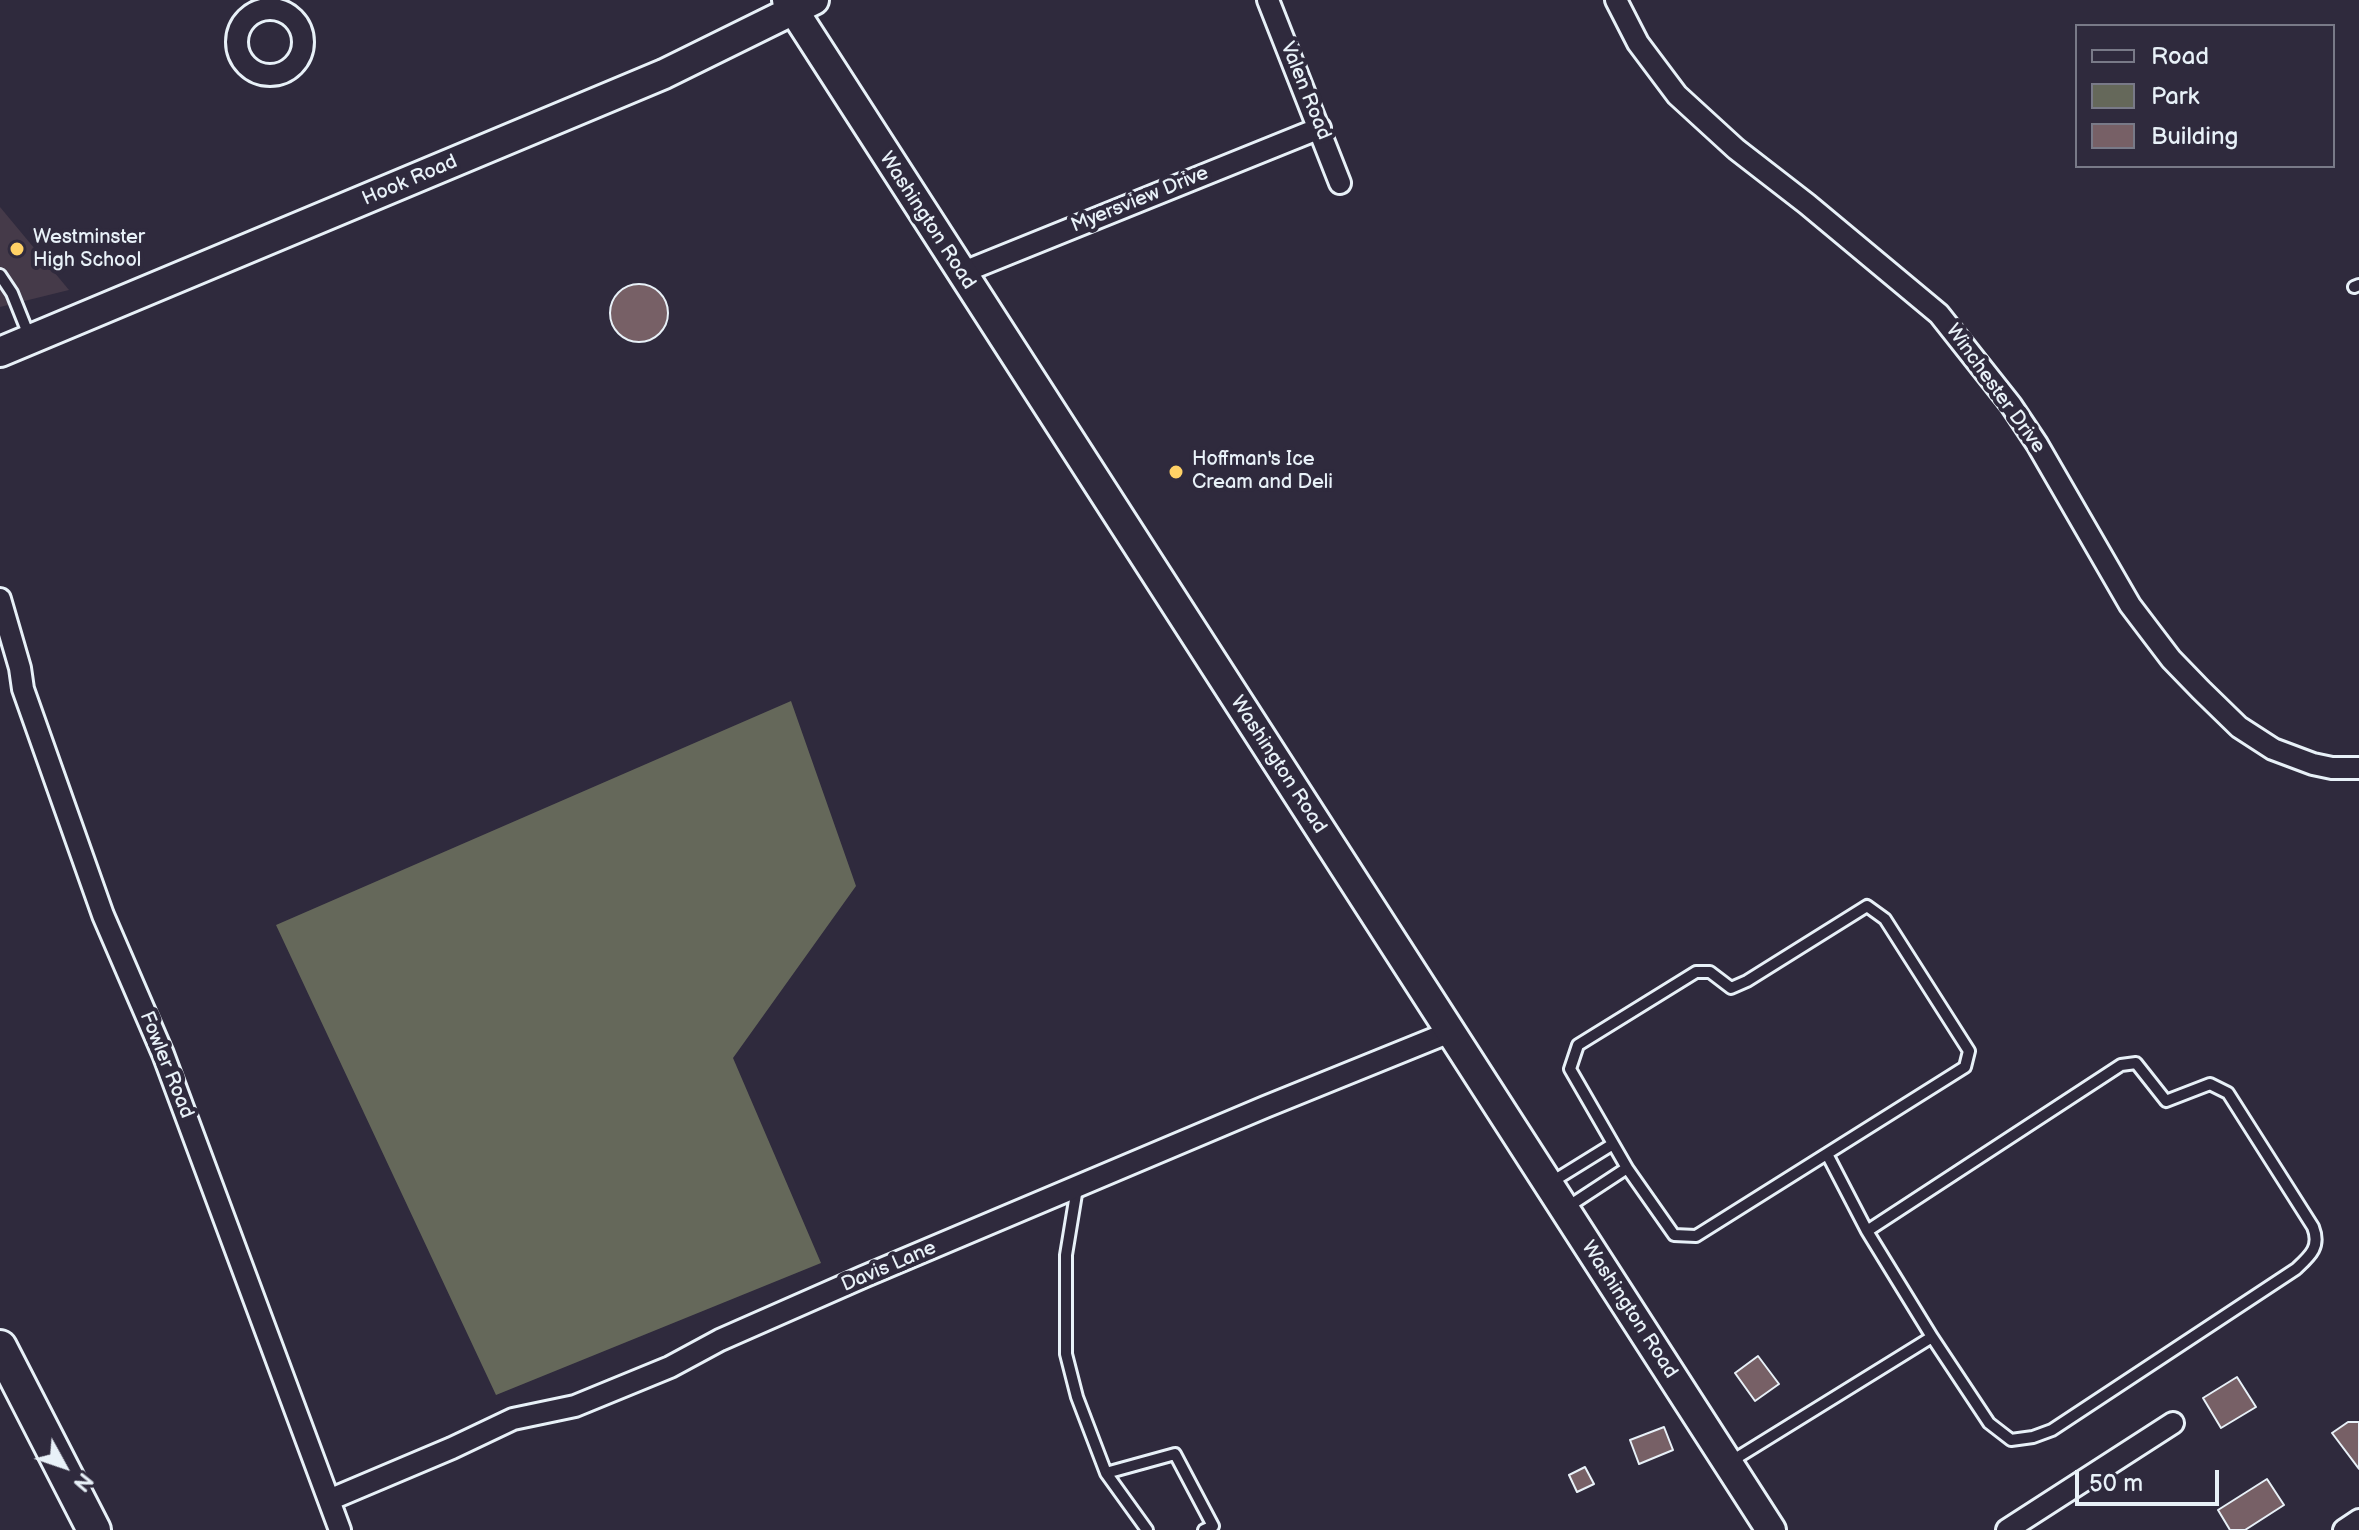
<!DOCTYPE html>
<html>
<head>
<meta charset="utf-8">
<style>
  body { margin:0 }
  #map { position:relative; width:2359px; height:1530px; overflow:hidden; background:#2f2a3d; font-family:"Balsamiq Sans",sans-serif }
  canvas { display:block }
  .legend { position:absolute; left:2075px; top:24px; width:260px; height:144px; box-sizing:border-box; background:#2f2a3d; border:2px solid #797a88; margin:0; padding:10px 14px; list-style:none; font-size:24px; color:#e8f1f8 }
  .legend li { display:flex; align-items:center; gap:16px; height:40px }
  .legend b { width:40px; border:2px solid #797a88 }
  .north { position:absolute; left:24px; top:1426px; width:80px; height:80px; -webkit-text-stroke:6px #2f2a3d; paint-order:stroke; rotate:130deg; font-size:22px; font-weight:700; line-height:32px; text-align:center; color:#e8f1f8 }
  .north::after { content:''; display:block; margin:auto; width:28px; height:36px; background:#e8f1f8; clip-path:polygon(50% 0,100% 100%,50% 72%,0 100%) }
  .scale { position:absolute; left:2075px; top:1470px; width:144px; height:36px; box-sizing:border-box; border:4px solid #e8f1f8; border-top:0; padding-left:10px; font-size:24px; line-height:28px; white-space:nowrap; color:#e8f1f8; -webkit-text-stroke:6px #2f2a3d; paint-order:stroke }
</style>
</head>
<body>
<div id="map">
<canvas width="2359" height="1530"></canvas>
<ul class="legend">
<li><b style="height:10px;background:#2f2a3d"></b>Road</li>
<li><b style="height:22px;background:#65685a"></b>Park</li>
<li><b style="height:22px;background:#776066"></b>Building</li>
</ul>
<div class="north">N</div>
<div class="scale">50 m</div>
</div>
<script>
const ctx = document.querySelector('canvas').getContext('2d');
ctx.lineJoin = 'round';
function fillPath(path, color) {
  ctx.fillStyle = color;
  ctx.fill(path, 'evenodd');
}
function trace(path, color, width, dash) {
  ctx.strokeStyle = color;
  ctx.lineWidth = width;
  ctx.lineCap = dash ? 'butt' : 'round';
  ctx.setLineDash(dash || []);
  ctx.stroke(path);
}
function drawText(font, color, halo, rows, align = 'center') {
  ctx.font = font + ' "Balsamiq Sans",sans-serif';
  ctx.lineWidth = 8;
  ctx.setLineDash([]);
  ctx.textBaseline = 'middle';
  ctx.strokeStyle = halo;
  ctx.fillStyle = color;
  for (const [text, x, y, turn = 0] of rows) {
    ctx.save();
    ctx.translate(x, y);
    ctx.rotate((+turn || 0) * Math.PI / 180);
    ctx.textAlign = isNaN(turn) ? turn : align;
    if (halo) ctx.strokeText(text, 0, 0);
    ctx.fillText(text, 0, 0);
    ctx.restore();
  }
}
fillPath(new Path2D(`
  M0,207l69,83 -69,17z`), '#453a49');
fillPath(new Path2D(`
  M791,701l65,185 -123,172 88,205 -325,132 -220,-470z`), '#65685a');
const building = new Path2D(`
  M610 313a29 29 0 1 1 58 0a29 29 0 1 1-58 0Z
  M1758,1356l21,28 -24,17 -20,-28z
  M2237,1377l19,30 -35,21 -18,-30z
  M2348,1422h11v47l-27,-36z
  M1664,1427l9,23 -34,14 -9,-24z
  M1585,1467l9,17 -17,8 -8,-17z
  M2267,1479l17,26 -39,25h-15l-12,-20z`);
fillPath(building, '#776066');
trace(building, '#e8f1f8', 2);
const lane = new Path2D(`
  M0,275l12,18 18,45
  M2354,287l5,-2
  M1827,1154l40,77
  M1550,1183l63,-39
  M1077,1188l-11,67v99l11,43 29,76 41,57
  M1566,1208l61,-40 47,67 22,1 269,-169 4,-16 -84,-132 -18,-13 -120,75 -16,7 -21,-16h-14l-118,73 -8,24 57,99
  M1730,1462l202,-125 57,86 22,17 22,-3 19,-7 244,-161c14,-13 25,-22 17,-42l-85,-134 -18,-9 -44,17 -30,-38 -15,2 -254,166 65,106
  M1106,1473l69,-19 38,72 -9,4`);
const street = new Path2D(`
  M1268,0l72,183
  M1616,0l22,43 39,52 59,54 71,55 132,110 72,91 26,39 93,161 41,54 30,31 38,37 34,22 40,15 19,4h27
  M237 42a33 33 0 1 1 66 0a33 33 0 1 1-66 0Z
  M961,273l359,-145
  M0,599l20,69 3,21 80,226 60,139 177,476
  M329,1500l123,-52 61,-29 62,-13 95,-39 50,-27 143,-63 402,-170 185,-75
  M2007,1530l166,-107
  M2344,1530l15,-10`);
const secondary = new Path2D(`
  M787,0l984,1530
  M0,352l664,-278 150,-74`);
const primary = new Path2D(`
  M0,1347l94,183`);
trace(lane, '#e8f1f8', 16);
trace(street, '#e8f1f8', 26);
trace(secondary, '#e8f1f8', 34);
trace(primary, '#e8f1f8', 38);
trace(lane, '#2f2a3d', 10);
trace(street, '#2f2a3d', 20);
trace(secondary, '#2f2a3d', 28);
trace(primary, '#2f2a3d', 32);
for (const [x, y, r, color] of [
  [17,249,8,"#ffd166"],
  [1176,472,8,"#ffd166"]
]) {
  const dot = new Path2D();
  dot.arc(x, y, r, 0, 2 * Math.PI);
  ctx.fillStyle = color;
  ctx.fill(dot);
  trace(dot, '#2f2a3d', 3);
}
drawText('20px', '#e8f1f8', '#2f2a3d', [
  ["Valen Road",1305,91,68],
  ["Hook Road",410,181,-23],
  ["Myersview Drive",1140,200,-22],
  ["Washington Road",927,221,57],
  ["Winchester Drive",1995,389,54],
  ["Washington Road",1278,765,57],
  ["Fowler Road",166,1065,68],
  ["Davis Lane",889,1267,-23],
  ["Washington Road",1629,1310,57]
]);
drawText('20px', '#e8f1f8', '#2f2a3d', [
  ["Westminster",33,238],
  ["High School",33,261],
  ["Hoffman's Ice",1192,460],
  ["Cream and Deli",1192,483]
], 'left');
</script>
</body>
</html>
